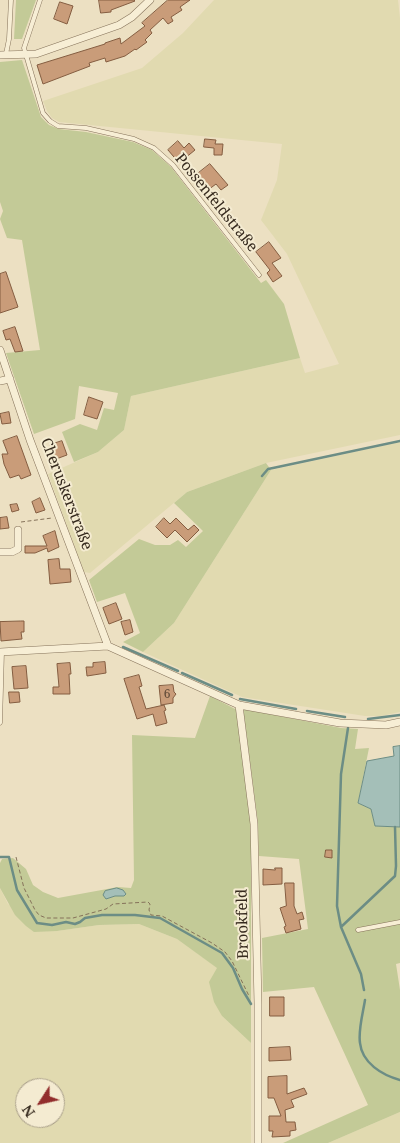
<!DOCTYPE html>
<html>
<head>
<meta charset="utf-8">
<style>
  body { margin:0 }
  #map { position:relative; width:400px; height:1143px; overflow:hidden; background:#ece0c2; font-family:"Noto Serif",serif }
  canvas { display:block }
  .north { position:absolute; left:15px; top:1078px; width:50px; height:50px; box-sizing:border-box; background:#f4ebd1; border:1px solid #a89e89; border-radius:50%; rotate:235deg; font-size:14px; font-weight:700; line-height:20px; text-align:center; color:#362a1e }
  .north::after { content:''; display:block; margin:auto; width:18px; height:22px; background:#922d2c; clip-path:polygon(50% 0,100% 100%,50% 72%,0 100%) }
</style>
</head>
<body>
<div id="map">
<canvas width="400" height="1143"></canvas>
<div class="north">N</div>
</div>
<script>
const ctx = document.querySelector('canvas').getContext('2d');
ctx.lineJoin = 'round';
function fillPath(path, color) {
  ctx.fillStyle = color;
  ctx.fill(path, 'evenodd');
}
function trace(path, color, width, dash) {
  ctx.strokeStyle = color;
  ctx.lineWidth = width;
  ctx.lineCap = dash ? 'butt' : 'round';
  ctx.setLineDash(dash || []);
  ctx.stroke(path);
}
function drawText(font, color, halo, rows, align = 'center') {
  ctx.font = font + ' "Noto Serif",serif';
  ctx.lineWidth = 4;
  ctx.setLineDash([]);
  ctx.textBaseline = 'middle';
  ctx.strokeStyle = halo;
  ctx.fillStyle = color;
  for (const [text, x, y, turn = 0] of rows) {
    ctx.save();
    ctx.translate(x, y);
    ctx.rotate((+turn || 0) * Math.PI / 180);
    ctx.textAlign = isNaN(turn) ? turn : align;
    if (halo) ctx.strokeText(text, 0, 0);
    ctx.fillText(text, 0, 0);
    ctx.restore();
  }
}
fillPath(new Path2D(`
  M214,0h184l2,18v417l-134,28 -79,29 -97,81 -6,-1 -36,-98 50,-22 26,-22 7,-34 169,-38 5,15 34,-9 -52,-110 -26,-34 16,-40 5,-36 -223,-22 -7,-4 -5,-7 -4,-10 99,-33 41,-35z
  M400,442v270l-19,4h-16l-123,-19 -99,-45 31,-29 97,-153z
  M0,888l8,16 49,27 42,-6 40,-1 38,15 41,29 4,48 29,27v100h-251zM25,1088h30v30h-30z
  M400,1112v31h-72z`), '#e1dab0');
fillPath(new Path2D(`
  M16,0h20l-14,39h-8z
  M22,60l19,57 8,8 10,4 27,3 47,10 19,8 19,17 90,116 5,-3 18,24 16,54 -169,38 -7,34 -26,22 -24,10 -12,-30 18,-8 17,6 7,-22 10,2 4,-17 -39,-7 -4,33 -41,15 -28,-81 34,-3 -18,-110 -15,-2 -7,-19 3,-8 -3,-9v-140z
  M266,463l5,7 -97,153 -31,29 -20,-10 17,-9 -15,-40 -28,9 -8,-22 50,-41 16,6h15l8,-5 8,7 17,-16 -29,-28 13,-11z
  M210,696l27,14 14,115v218l-29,-27 -8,-14 -5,-20 8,-14 -40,-29 -38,-15 -40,1 -42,6 -23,1 -8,-6 -11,-11 -15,-27v-25l2,-4 11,-1 13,11 7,16 10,7 15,6 60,-11 13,1 3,-8 -2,-145 63,3z
  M243,709l98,19 17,1 -3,20 14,-1 -11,55 13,6 4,17 25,1v136l-4,1 4,26v122l-72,31h-45l85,-38 -54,-118 -51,5 -1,-54 46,-9 -9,-70 -40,-3 -1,-33z`), '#c3ca97');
const water = new Path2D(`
  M400,746v81l-25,-1 -4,-17 -13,-6 9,-42 27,-5 -1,-9z
  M117,888l6,2 3,4 -2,2h-9l-9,3 -3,-4 2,-4z`);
fillPath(water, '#a4bfb8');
trace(water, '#6c8d85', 1);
trace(new Path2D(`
  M262,476l6,-7 5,-1 127,-27
  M123,647l55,24
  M182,673l50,22
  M240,699l56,10
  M307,711l38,6
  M368,719l32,-4
  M348,728l-7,46 -4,132 4,21 20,47 3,16
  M0,857h9l8,33 20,33 15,2 14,-3 9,2 5,-2 5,-4 17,-3h33l25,3 62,35 11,15 9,21 9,15
  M341,927l54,-51 1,-10 -1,-39
  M365,1000c-2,13 -7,30 -5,43 2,20 22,32 40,37`), '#6c8d85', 2.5);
const building = new Path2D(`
  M99,0h35l1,1 -24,9v2l-10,1z
  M168,0h22l-10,7 2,3 -11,7 2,4 -5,3 -5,-6 -13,12 2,3 -7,7 2,2 -11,8 -1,-1 -10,7 -19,6 -1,-4 -16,5 1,3 -47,18 -6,-19 68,-21v-1l15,-5 1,6 24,-18 -3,-3z
  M60,2l13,4 -6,18 -13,-5z
  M205,139l11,1 -1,4h8l-1,11h-8v-7l-10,-1z
  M178,141l6,7 5,-5 6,7 -16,13 -11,-13z
  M210,164l18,21 -7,5 -5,-6 -8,6 -12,-15z
  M269,242l12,16 -9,5 10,13 -9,6 -6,-9 3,-3 -14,-18z
  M6,272l12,35 -18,6v-39z
  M15,327l8,24 -8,1 -5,-13 -4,1 -3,-9z
  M89,397l14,5 -6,17 -13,-4z
  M9,412l2,11 -9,1 -2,-10z
  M17,436l14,39 -10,4 -2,-4 -9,3 -6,-14 -2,-10h6l-5,-13z
  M62,441l5,14 -11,4 -6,-14z
  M40,498l5,12 -9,3 -4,-11z
  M17,504l2,6 -7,2 -2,-7z
  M7,517l2,11 -9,1v-11z
  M164,518l6,6 6,-6 12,12 6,-5 5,5 -12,12 -12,-12 -8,8 -11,-11z
  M55,531l4,16 -11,5 -1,-4 -12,5h-10v-7h22l-4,-10z
  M59,559l1,10h10l1,13 -21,2 -2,-24z
  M116,603l6,16 -13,5 -6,-16z
  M130,620l3,12 -8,3 -4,-13z
  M21,621h3v11h-3l1,7 -21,2 -1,-19z
  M105,662l1,11 -19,3 -1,-9h7v-4z
  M70,663l1,11h-2l1,20h-17v-7h6l-2,-23z
  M26,666l2,22 -14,1 -2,-22z
  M139,675l3,11 -3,1 7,22 18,-4 2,5 -2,1 3,12 -11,3 -3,-12 -16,5 -13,-40z
  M173,685l1,7 2,2 -3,4v5l-12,2 -2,-19z
  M9,692h10l1,10 -10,1z
  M326,850h6v8l-7,-1z
  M275,868h7v16l-19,1v-16l12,1z
  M285,883h9v23l3,8 5,-2 2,7 -5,1 2,9 -15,4 -2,-6 2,-1 -6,-18 6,-2z
  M270,997h14v19h-14z
  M290,1047l1,13 -22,1v-13z
  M287,1076v18l17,-6 3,6 -16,6 3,7 -9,3 1,12h9l1,8 -6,1v5l-18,1 1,-6h-4v-15h12l-7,-18h-6v-21z`);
fillPath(building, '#c99c79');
trace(building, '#845d41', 1);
const lane = new Path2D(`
  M40,0l-16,48 19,65 7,8 8,5 28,2 48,11 20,9 19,17 86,110
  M6,54l3,-15 2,-39
  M0,723l2,-72
  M358,930l42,-8`);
const street = new Path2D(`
  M0,55l36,-1 83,-29 13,-8 18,-17
  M0,350l30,90 78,206
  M0,381l10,-2
  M0,552h12l6,-3v-19
  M0,652l108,-6 131,59 101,18 46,2 14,-3
  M239,705l15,119 4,180v139`);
trace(lane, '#85725a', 5);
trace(street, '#85725a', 8);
trace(new Path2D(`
  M21,522l31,-4
  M16,857l8,31 11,22 4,5 7,3h27l33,-9 7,-5 35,-2 2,2 -1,6 2,5 11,1 50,27 13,9 7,9 17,35`), '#85725a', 1, [4, 2.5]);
trace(lane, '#f7eed5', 4);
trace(street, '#f7eed5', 7);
drawText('12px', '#5b4635', null, [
  ["6",167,695]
]);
drawText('15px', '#362a1e', '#f4ebd1', [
  ["Possenfeldstraße",216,203,51],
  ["Cheruskerstraße",66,494,69],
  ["Brookfeld",243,924,-91]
]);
</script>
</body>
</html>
